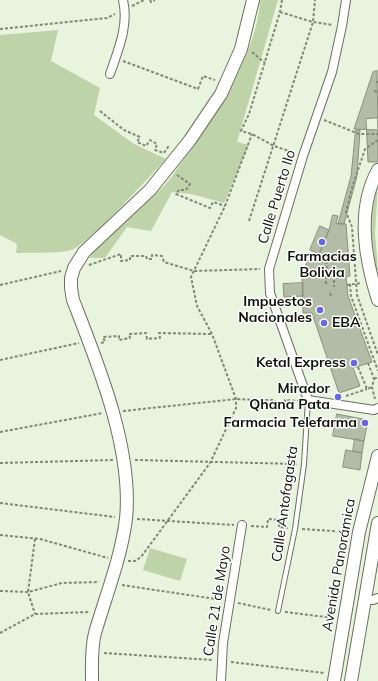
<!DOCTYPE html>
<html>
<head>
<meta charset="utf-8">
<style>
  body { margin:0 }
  canvas { display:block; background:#e8f4dd }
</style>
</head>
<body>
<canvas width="378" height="681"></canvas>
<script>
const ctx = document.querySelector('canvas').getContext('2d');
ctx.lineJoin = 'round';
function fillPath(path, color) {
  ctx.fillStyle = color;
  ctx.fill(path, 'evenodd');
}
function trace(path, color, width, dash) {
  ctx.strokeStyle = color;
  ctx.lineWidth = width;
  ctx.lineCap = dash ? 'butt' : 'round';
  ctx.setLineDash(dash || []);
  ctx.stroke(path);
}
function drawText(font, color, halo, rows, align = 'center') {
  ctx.font = font + ' Mulish,sans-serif';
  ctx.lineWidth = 3;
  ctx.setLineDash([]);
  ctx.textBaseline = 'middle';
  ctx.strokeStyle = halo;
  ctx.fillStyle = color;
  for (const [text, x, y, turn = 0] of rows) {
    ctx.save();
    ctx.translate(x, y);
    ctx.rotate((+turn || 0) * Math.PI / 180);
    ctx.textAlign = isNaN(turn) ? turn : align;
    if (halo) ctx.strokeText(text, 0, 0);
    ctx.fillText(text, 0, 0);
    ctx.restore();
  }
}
fillPath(new Path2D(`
  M260,0h18l-41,142 12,3 -25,58 -33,-9 -19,-2 -21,39 -24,-4 -22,31h-16c22,-28 52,-48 77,-74 6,-6 10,-15 16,-22 31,-41 76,-110 78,-162z
  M58,30l-7,31 49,27 -6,27 40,29 32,15c-15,16 -79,87 -95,91 -14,4 -40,2 -55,3l1,-9 -17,-9v-200z
  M378,183l-3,51 3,35 -4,1 -5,-47z
  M150,548l37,11 -7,22 -37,-11z`), '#bed3a8');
const building = new Path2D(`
  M377,71l1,59 -24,-1 19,-57z
  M378,118v44h-10l-2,-43z
  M356,130h4l-3,46 -13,48h-6l13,-48z
  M333,215l5,1 -2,7 10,1 4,52 -4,1 2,19 24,66 -19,6 7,18 -21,7 -27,-80h-9l-1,-39 6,-14 8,-1 3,-5 10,-24z
  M320,226l9,4 -10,24 -9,-4z
  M303,283v13l-19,1 -1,-13z
  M337,414l31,6 -4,21 -31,-5z
  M355,439l9,2 -2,12 -9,-2z
  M346,450l16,3 -2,17 -17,-3z`);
fillPath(building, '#b2bca6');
trace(building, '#87927d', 1);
const lane = new Path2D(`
  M278,611l17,-82 9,-65 4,-64`);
const street = new Path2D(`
  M346,0l-4,26 -10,46 -29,84 -34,113 1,24 38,107 66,10 4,-2
  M110,74c8,-24 19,-48 13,-74
  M365,600h8l5,-2
  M221,681l2,-38 19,-118`);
const secondary = new Path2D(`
  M378,170c-22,40 -13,89 0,130
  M92,681c0,-16 -1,-33 3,-48 11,-38 26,-75 31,-114 7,-70 -28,-155 -53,-219l-2,-12v-10l3,-10 10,-16 66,-62 40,-50 31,-46 20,-45 12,-49
  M334,681l25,-149 19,-76
  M351,681l27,-158`);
trace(lane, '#69725e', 6);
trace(street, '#69725e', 10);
trace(secondary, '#69725e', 14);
trace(new Path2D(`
  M150,0l1,2 4,-2
  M282,0l-2,12 -31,102 -8,17 11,3 22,12 21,7
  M132,6l12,-6
  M280,12l33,10 20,3
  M0,29l107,-11 8,-4
  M252,52l13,11
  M123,61l75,28 5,-13 12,4
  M376,82h2
  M374,91l4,1
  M100,111l24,19 16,7 -3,5 9,4 4,-6 7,4 -2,6 9,3 4,-6 2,1
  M324,120l35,14h19
  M378,140l-13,9 -13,39 -6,24 6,15 5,68 21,60
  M177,175l13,9 -4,6h-7l-3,4 34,14 3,-6 12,4
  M249,221l64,-199 2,-22
  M334,260v27
  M89,265l32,-11v7l9,-1v-4h16l1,3h5v-4l10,1 2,6 30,9 66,-2
  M326,284l1,-30
  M350,284l1,12 27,75
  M0,285l61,-14
  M347,285l14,-2
  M330,293l1,3
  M101,343l4,-1 -2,-5 16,-1v4l11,-2 -1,-4 17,-1 1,6 13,-1 -1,-5 53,1
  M0,360l79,-17
  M368,363l6,16 -2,8 3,12
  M358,367l9,22 5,-2
  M374,379l4,-2
  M346,396l21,-7
  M123,411l113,-12 20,1 1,9 8,-1 -1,-8h11v9h10v-9l15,1
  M0,432l103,-19
  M135,460l162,4
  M0,463l113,-3
  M0,503l115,14
  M137,519l97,6
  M251,526l16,1 1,-8 12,1 -1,7 9,1
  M302,529l46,3
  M0,535l40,4 68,19
  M35,539l-7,53 7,22
  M128,561h7l6,-4 69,-94 26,-55v-9l-24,-65 -15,-28 -6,-29 34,-71 27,-72
  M122,585l100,15
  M0,591l28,1 34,-9 37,-1
  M238,603l33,7
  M285,612l49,6
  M0,633l35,-19 55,-2
  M104,653l109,7
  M231,662l93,11`), '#808878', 2, [3, 2]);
trace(lane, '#fff', 4);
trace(street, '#fff', 8);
trace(secondary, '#fff', 12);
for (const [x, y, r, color] of [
  [322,242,4,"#6769e3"],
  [320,310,4,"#6769e3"],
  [324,323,4,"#6769e3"],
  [354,363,4,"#6769e3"],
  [338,397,4,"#6769e3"],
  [365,423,4,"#6769e3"]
]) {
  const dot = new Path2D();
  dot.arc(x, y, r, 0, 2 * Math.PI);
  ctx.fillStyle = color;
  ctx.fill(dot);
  trace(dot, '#fff', 1.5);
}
drawText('14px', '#11140d', '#fff', [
  ["Calle Puerto Ilo",277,197,-73],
  ["Calle Antofagasta",285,504,-82],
  ["Avenida Panorámica",339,565,-80],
  ["Calle 21 de Mayo",217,601,-81]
]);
drawText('bold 14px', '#11140d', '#fff', [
  ["Farmacias",322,257,"center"],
  ["Bolivia",322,273,"center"],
  ["Impuestos",312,302],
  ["Nacionales",312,318],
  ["EBA",332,323,"left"],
  ["Ketal Express",346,363],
  ["Mirador",330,389],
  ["Qhana Pata",330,405],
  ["Farmacia Telefarma",357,423]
], 'right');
</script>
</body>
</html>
